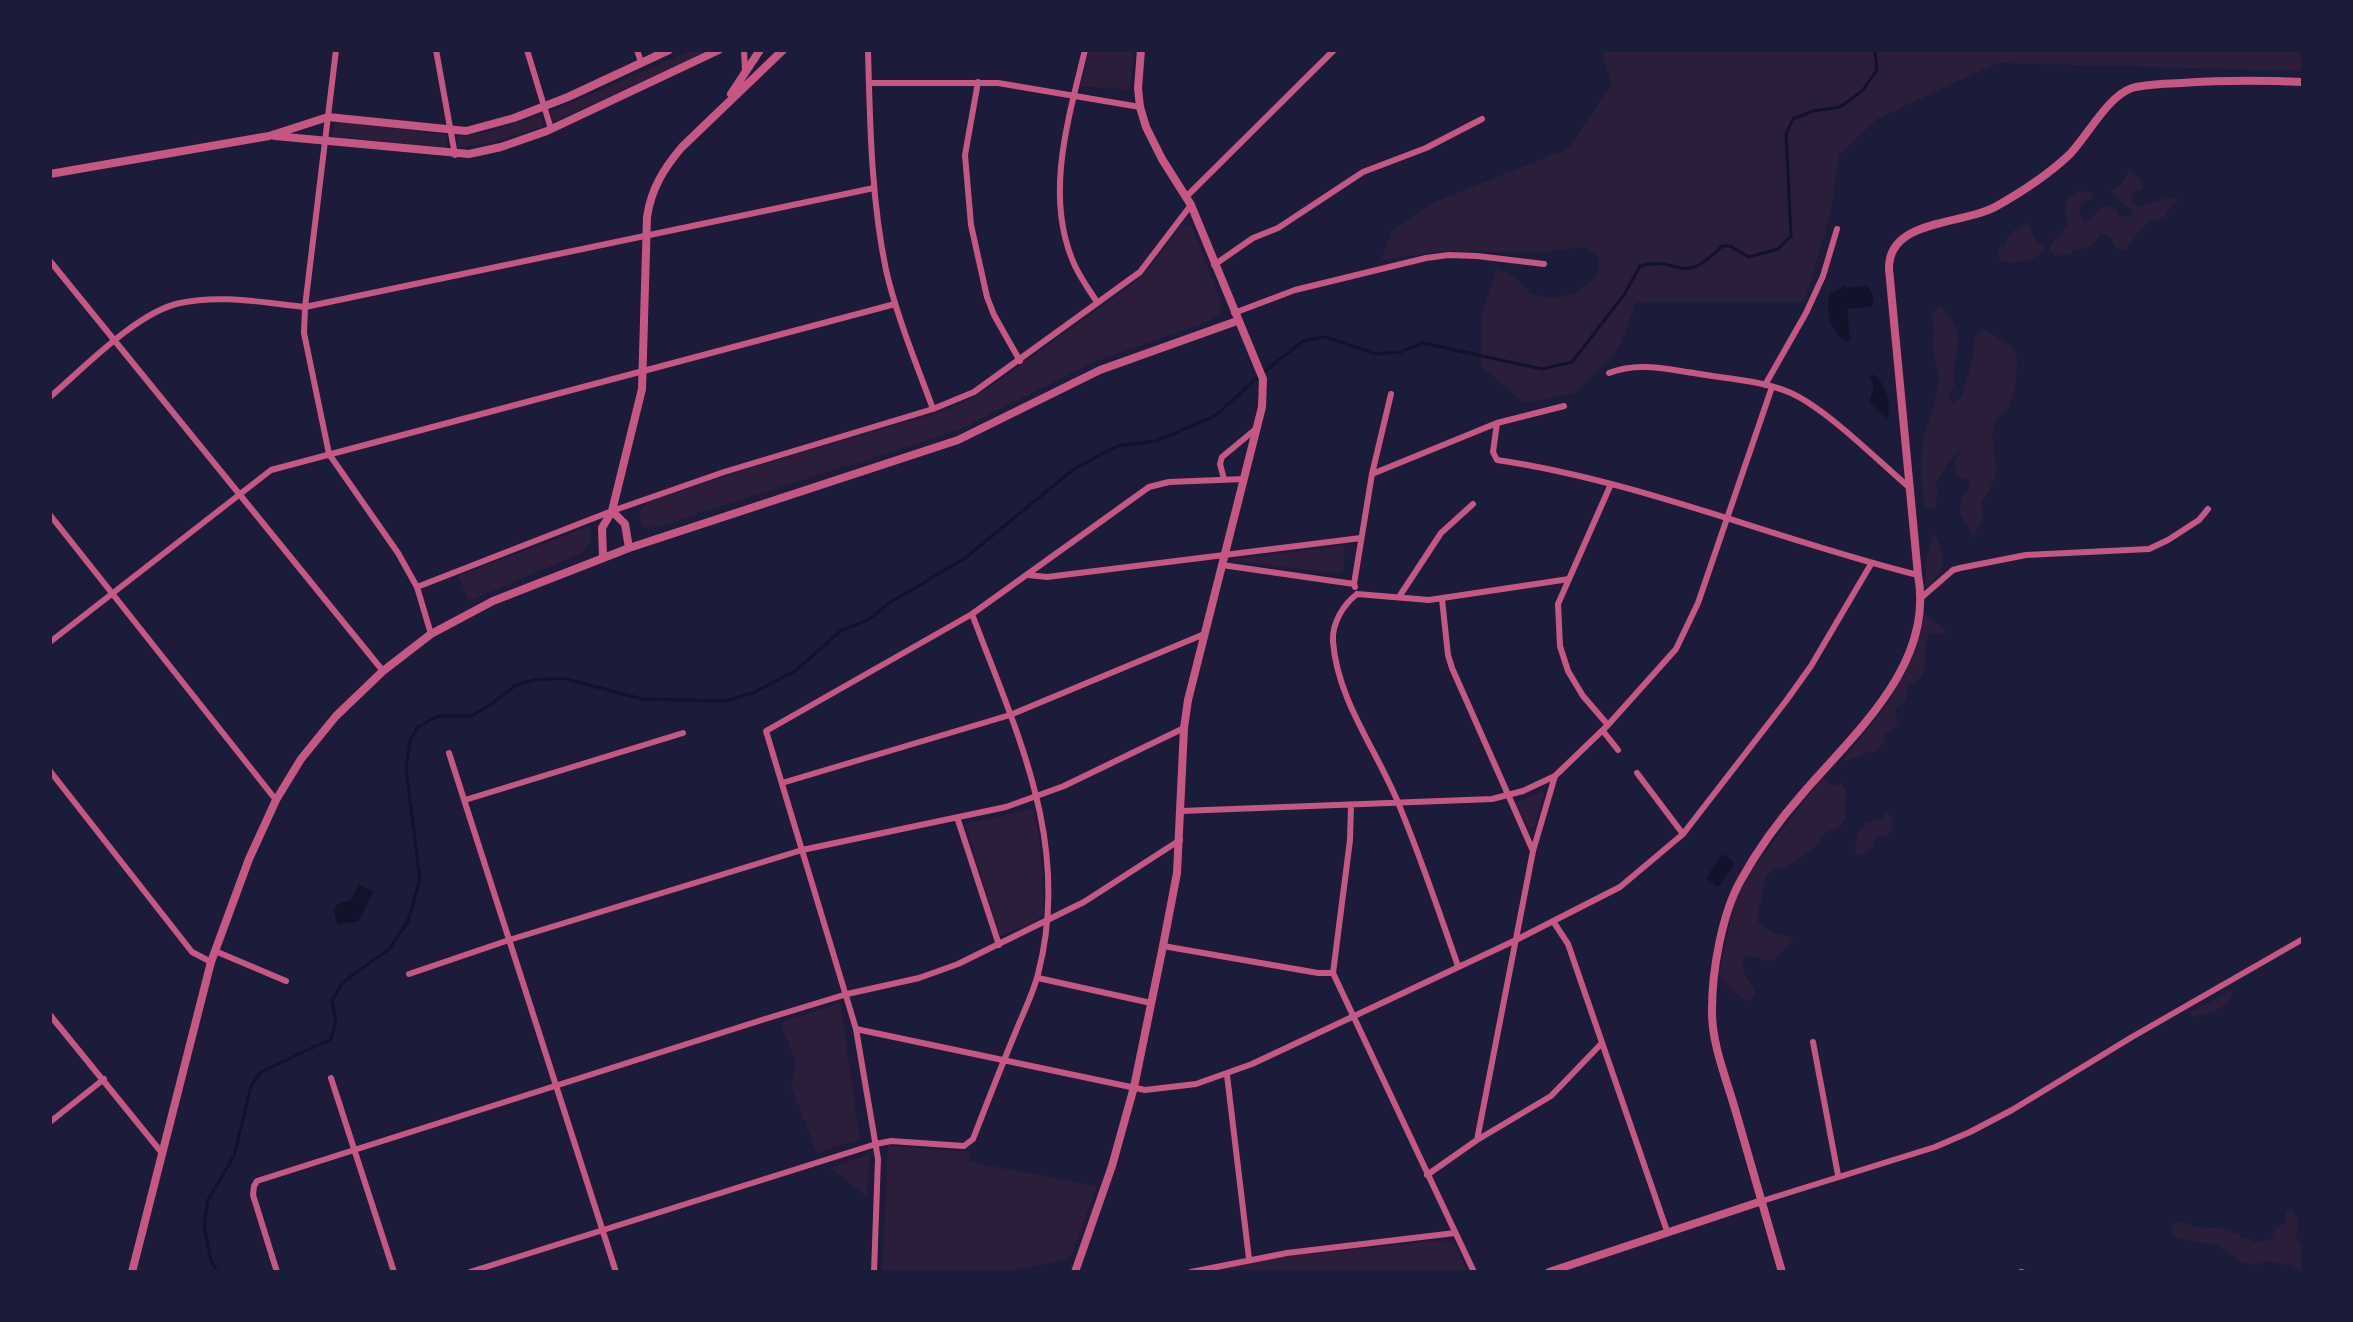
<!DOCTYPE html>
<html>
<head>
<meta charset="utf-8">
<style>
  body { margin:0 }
  #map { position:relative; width:2353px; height:1322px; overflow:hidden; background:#1b1b3a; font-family:Roboto,sans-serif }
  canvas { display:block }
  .frame { position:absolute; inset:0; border:52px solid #1b1b3a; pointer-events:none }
</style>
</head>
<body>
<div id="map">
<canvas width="2353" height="1322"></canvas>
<div class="frame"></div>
</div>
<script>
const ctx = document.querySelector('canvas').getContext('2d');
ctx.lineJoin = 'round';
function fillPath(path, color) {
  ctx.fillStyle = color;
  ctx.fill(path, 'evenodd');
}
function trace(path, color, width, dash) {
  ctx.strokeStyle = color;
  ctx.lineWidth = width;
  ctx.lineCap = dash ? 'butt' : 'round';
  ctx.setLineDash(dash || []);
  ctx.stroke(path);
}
fillPath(new Path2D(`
  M692,50h20l-159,72 -3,-10z
  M1089,50h45l-4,40 -50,-4z
  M1601,50h702v21l-306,-8 -120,56 -38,37 -9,60 -26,86h-167l-19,47 -44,44 -50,10 -43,-37v-49l16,-50 20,12 13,14 20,6 26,-6 16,-12 7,-12 -2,-14 -13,-8 -47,6 -92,-2 -64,9 10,-28 41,-29 136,-54 44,-66z
  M540,115l4,11 -52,17 -34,5 -1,-11 35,-6z
  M335,121l111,14v13l-114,-12z
  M2129,170l10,8 4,11 -9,4 -3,9 8,4 32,-9 8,3 -9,7 -5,10c-27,4 -24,17 -40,34l-9,-3 -5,-10 -10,-5 -8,12c-14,3 -22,10 -37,11l-6,-4v-8l18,-17c-1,-19 -9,-23 10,-36l14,1 1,6 -11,5 -3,9 4,10 5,-2 17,-15 10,2 4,9h11l4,-6 -7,-3 -17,-17 11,-5z
  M2027,223l9,17 9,7c-10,17 -27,15 -45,14l-3,-7 2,-6 6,-3c3,-13 11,-17 22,-22z
  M1182,224l10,3 29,75 -1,12 -8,6 -116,41 -137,69 -303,97 -12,1c-5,-8 -8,-14 0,-22 10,-9 32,-13 45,-18 79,-27 161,-49 241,-73l28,-10 32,-18 145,-105 20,-21z
  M1940,307c32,25 10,46 15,77l-7,11 4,9 10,-8 11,-40 1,-17 9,-10 29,17 5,13 -1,25 -6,22 -14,14 -4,15 5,36 -9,22 -7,9 2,15 -10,22 -5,-13 -8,-11 1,-15 8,-11 -1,-10 -11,-3 -2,-13 6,-13 -11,9 -14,25 2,11 -3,12 -9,1c-5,-21 -6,-54 -1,-75 5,-18 13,-36 14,-55 0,-9 -5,-17 -6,-25 -2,-15 3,-21 -2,-37z
  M590,526l1,14 -7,12 -115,49 -11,-25z
  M1934,532c11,25 15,37 -9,56l1,-26z
  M1342,546l3,3 -2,22 -7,2 -102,-12v-2z
  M1924,612c5,12 19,11 24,22l-19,-1c-10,21 4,31 -13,51l-8,-1 -2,18 -10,6 -1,7 3,8 -5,8 -8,4 -2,10 -7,8 -11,1 -23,10c9,-17 24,-30 36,-46 22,-30 38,-67 46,-105z
  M1823,776l4,7 6,3 9,-3 4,7 -1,28 -6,9 -13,5 -10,15 -30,20 -12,1 -8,7 -9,45c9,12 22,16 37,17l-20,24c-10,0 -19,-5 -30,-6 -5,18 7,24 12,40l-8,7c-6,-3 -26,-21 -29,-27l16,-75 16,-29z
  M1545,791l-11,35 -6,2 -14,-25z
  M1887,808l6,16 -2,8 -6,5 -8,-1 -4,4v8l-16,8 -3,-7 7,-22 6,-5 14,-2z
  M1032,809l7,22 5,83 -10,8 -34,14 -35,-112z
  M2233,990l-4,12 -15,10 -22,5 -2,-5z
  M840,1003l20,136 -43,14 -26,-66 5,-25 -16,-39z
  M888,1146l81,6v10l128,24 -27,73 -65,13h-123z
  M870,1154l-3,42 -37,-28z
  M2292,1209l6,12 -2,18 7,11v22h-8l-2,-6 -25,-5 -13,4 -16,-3 -9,-10 -14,-7 -42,-7 -3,-6 4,-10 8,-1 12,6 25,1 38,15 12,-3 7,-13 8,-4 1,-10z
  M1443,1240l12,5 13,27h-260l73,-15z`), '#2a1e3b');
fillPath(new Path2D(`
  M1845,286l1,2 23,-2 5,13 -3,8 -24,2 3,32 -3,1c-15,-9 -23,-31 -17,-48z
  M1872,374c16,10 19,31 15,46l-18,-18 5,-16 -4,-8z
  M1722,854l13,9 -17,24 -12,-9z
  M359,885l14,6 -14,30 -21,4c-6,-15 -5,-23 12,-24z`), '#12122b');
trace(new Path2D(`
  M1264,372l39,-31 23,-4 50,17 24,-2 23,-9 119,26 30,-7 52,-67 16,-29c40,-12 39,24 82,-20h8l19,11 29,-8 13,-13 -5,-102 7,-15 20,-8 27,-4 22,-16 15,-21 -2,-20
  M217,1272l-6,-12 -7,-34 4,-26 26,-44 17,-70 10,-14 70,-33 5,-17 -4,-22 10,-17 47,-34 19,-28 12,-42 -14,-110 4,-28 8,-14 21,-11h33l21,-13 23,-18 19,-5 28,-2 79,21 83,2 28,-8 42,-22 47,-41 26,-10 20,-16 77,-46 109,-89 43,-23 39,-5 59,-25 43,-39
  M1048,1272h1
  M1420,1272h18`), '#12122b', 3);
trace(new Path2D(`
  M336,50l-31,257 -1,26 25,121 69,99 19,34 14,47
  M436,50l19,105
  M527,50l24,79
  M637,50l4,12
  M744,50l1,20
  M868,50c2,73 3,148 18,220 11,47 30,93 47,139
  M1085,50c-16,67 -40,142 -13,209 6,16 16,29 25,43
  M978,82l-13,73 6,70 16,72 7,18 26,46
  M869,83h129l142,24
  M1187,196l147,-146
  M50,261l333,410
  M1214,265l39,-27 25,-10 85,-56 63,-24 56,-29
  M1234,313l61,-23 131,-32 23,-3 28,1 67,8
  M1609,373c29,-11 56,-4 85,0 32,6 67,7 97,20 37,17 87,68 120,96
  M1765,385l41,-72 17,-37 14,-47
  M50,397c34,-29 87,-85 130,-94 41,-9 84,0 125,4l569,-119
  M1497,423l-4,29 4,8c143,21 280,80 421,115
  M1372,474l125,-51 67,-17
  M1224,479l-4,-15 2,-7 35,-29
  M50,515l226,285
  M1222,565l132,19 1,3
  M1028,575l19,2 314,-39
  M1354,584l18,-110 19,-80
  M417,587l195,-76 112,-39 209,-63 41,-17 166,-120 51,-67
  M1357,594c-14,11 -25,29 -24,47 4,59 45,111 66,164 22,53 40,107 59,161
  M1357,594l72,6 140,-21
  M1399,597l42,-64 32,-29
  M1922,597l31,-27 7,-2 66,-13 123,-6 19,-9 31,-20 9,-11
  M1442,599l6,56 4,13 81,183
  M50,642l221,-172 624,-166
  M1608,725l-25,-29 -15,-25 -8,-25 -2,-42 53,-120
  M1603,731l15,19
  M449,753l167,519
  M50,771l142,181 19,10
  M1637,773l46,61
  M782,783l228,-68 192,-80
  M465,800l218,-67
  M1351,805l-1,35 -17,133 141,299
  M1181,811l311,-12 31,-8 32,-15 53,-51 68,-76 22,-46 74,-216
  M957,817l42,128
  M1553,921l15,23 99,287
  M1163,946l155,27h15
  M215,951l71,30
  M409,974l100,-34 293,-90 204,-43 58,-21 120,-58
  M1038,978l113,25
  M50,1015l112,138
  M856,1029l289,61 51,-6 56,-20 264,-124 104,-53 63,-53 103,-133 25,-35 60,-102
  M1813,1042l25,133
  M1227,1075l22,184
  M331,1078l63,194
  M50,1122l54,-43
  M1477,1140l74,-44 50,-52
  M1427,1175l50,-35 56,-289 22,-75
  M1762,1201l173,-54 35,-15 42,-22 120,-73 171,-98
  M277,1272l-24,-77 1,-9 3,-5 508,-162 82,-25 72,-16 39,-14 126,-62 96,-62
  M470,1272l406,-128 15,-3 73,5 9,-7c14,-36 28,-72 43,-108 7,-18 17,-37 22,-57 34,-130 -21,-240 -66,-360
  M874,1272l4,-113 -22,-130 -90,-298 206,-117 177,-127 20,-5 75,-3
  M1191,1272l96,-19 168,-20
  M2021,1272h1`), '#c65784', 6);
trace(new Path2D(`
  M731,94l29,-44
  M275,136l194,18 32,-7 46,-16 172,-81
  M50,174l219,-38 59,-19 138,14 48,-13 54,-21 101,-47
  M612,511l30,-122 5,-172c4,-28 17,-49 35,-70l101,-97
  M603,557l-1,-29 10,-17 13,13 4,24
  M132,1272l79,-310 38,-103 27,-59 25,-41 35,-43 47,-45 48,-37 62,-33 136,-53 329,-108 142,-70 137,-49
  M1075,1272l37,-106 22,-79 29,-141 14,-73 7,-145 4,-28 74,-293 1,-28 -72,-174 -29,-46 -16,-32 -6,-20 -2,-19 3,-38
  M1549,1272l213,-71
  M1782,1272c-16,-54 -31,-109 -47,-163 -9,-31 -24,-67 -23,-100 0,-38 10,-96 29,-129 17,-31 40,-62 63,-88 52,-60 131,-129 114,-217l-29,-306c-1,-50 73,-44 106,-62 25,-14 54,-33 75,-53 18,-19 38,-58 62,-66 15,-4 33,-4 49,-5 41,-3 81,-3 122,-1`), '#c65784', 8);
</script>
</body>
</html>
